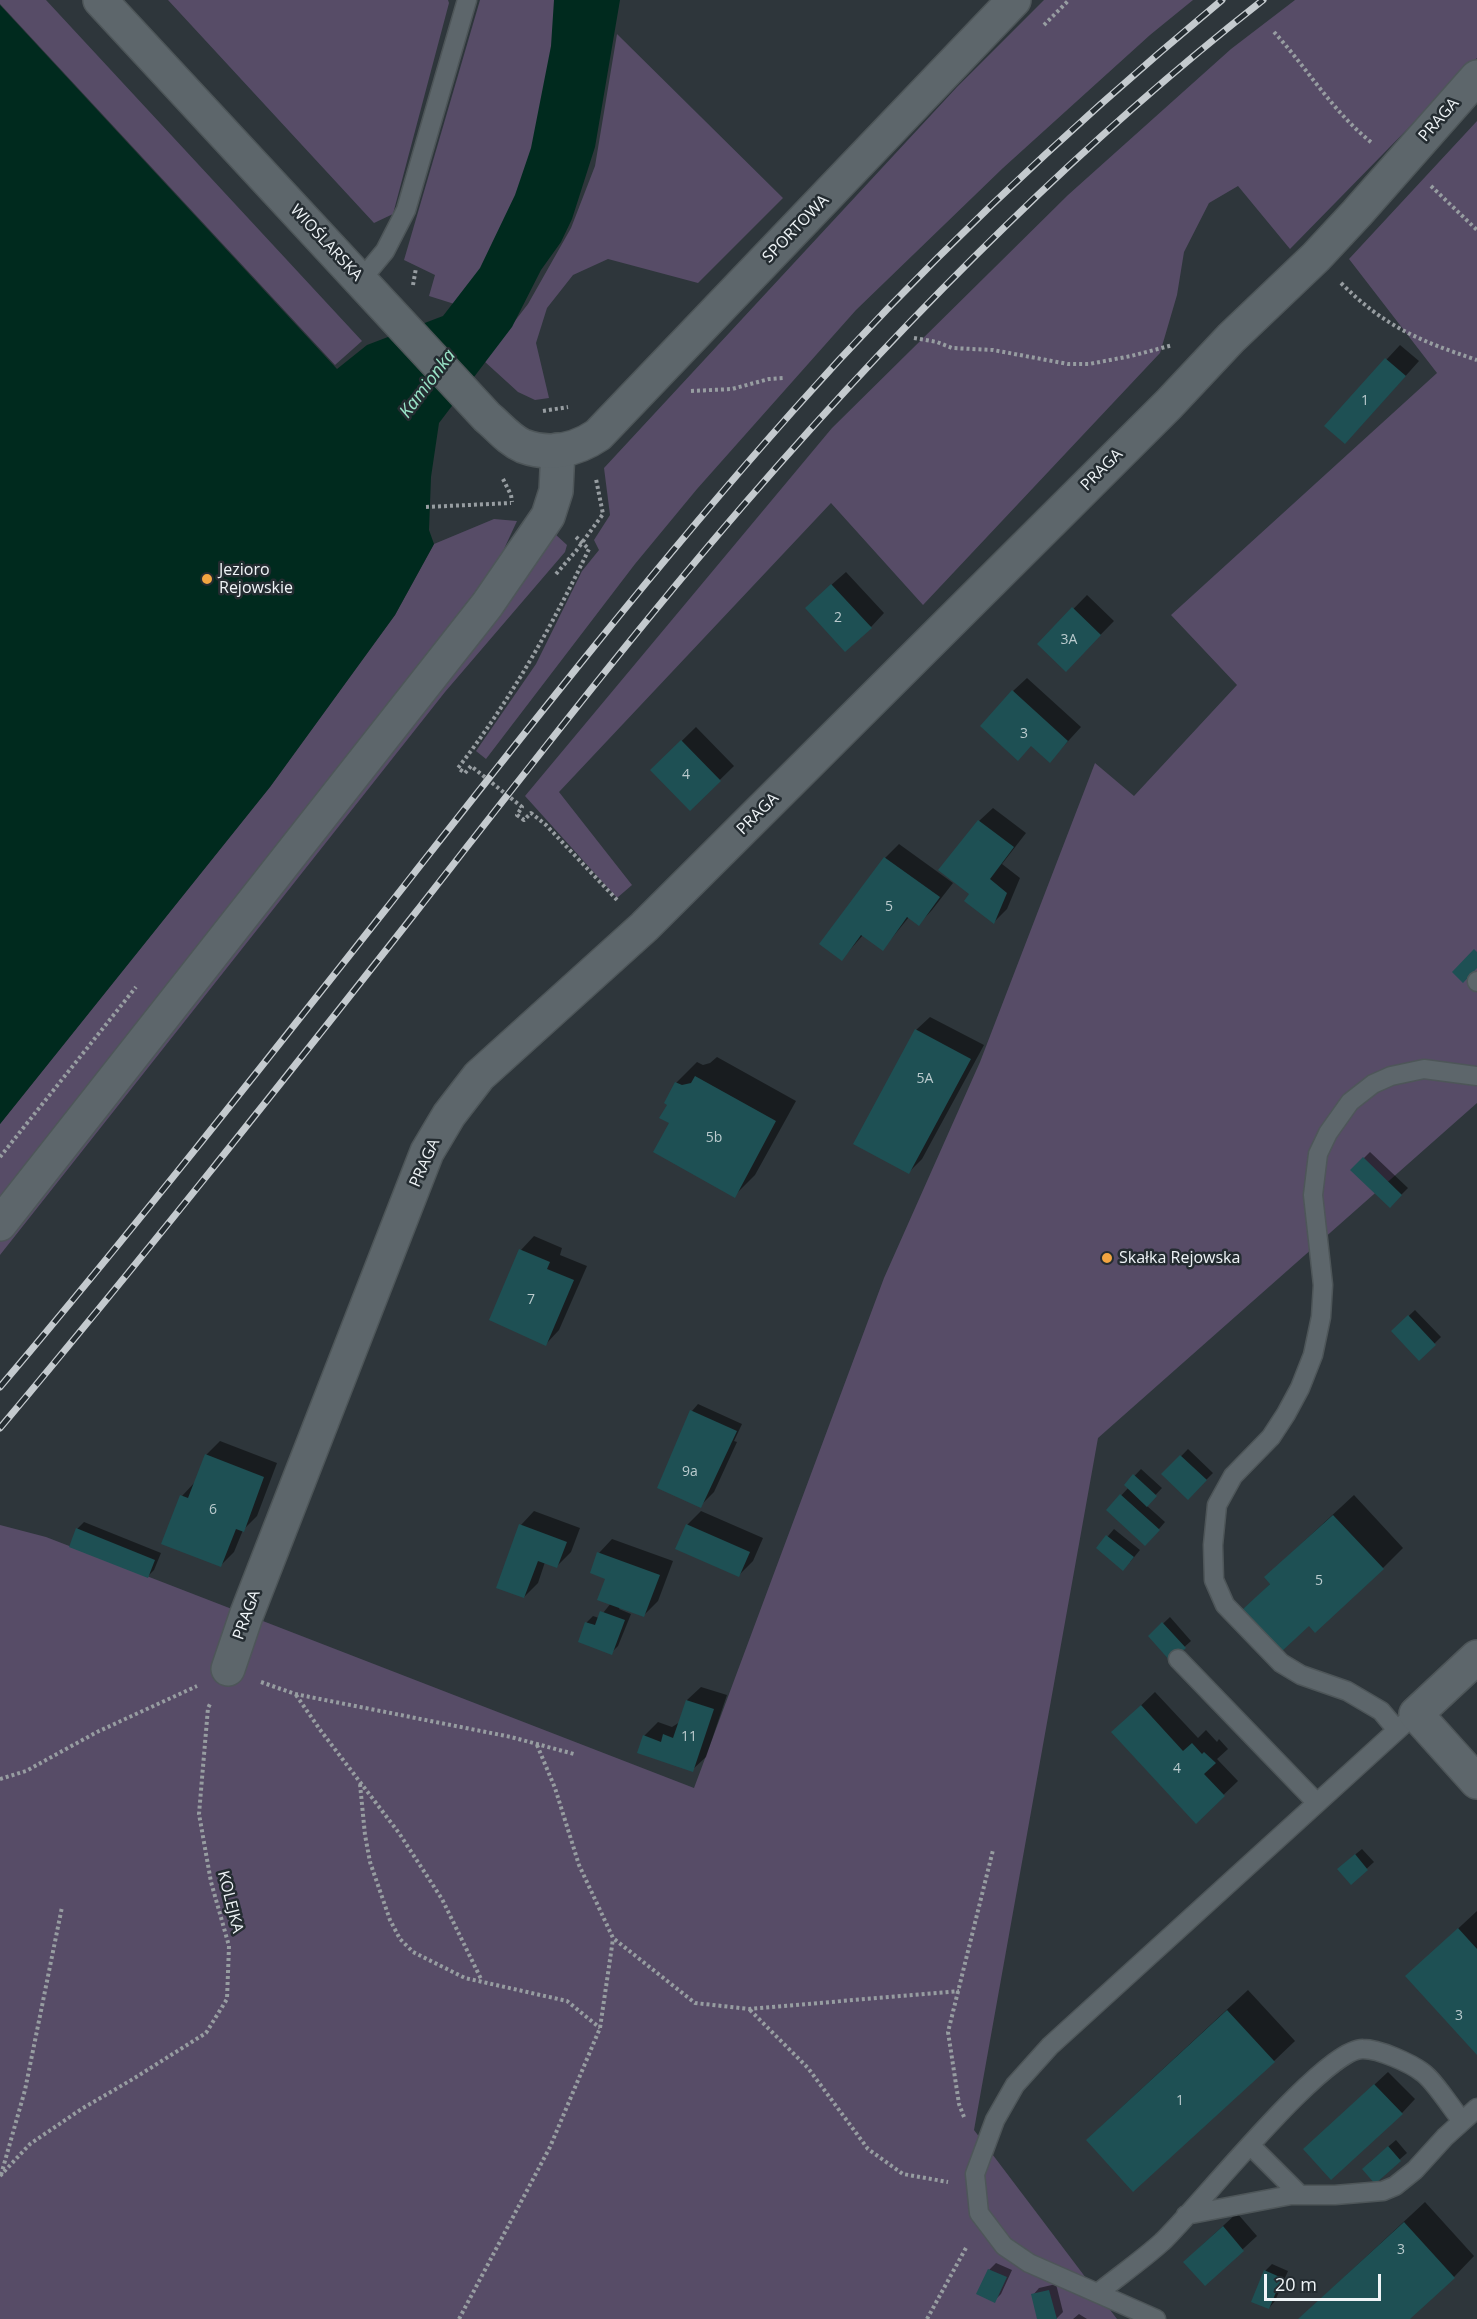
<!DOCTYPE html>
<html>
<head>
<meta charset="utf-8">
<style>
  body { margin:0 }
  #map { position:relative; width:1477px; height:2319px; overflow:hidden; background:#2e363b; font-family:"Open Sans",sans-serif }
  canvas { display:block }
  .scale { position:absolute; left:1264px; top:2274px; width:117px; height:27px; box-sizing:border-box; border:3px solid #eff4f7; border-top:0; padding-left:8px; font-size:18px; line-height:21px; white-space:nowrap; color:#eff4f7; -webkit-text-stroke:4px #242c31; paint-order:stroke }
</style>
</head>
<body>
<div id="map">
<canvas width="1477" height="2319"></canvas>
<div class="scale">20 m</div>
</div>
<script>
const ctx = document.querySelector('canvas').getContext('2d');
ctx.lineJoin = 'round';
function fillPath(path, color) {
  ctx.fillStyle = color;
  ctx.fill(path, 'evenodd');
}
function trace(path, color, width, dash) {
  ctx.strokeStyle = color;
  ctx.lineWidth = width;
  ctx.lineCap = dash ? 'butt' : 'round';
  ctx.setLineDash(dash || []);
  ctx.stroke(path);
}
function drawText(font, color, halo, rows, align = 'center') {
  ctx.font = font + ' "Open Sans",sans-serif';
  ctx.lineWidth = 5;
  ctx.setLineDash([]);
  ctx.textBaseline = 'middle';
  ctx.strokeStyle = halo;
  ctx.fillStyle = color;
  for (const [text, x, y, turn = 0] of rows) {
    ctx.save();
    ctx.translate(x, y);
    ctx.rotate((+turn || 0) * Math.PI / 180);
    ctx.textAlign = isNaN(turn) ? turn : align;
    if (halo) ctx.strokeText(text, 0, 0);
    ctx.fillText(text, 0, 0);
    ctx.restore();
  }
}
fillPath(new Path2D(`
  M0,0h46l316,341 -27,24 -335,-361z
  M168,0h280l1,3 -56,211 -19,9z
  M480,0h83l-11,112 -73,177 -15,18 -35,-11 6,-21 -31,-15z
  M1044,0h149l-43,35 -147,133 -147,142 -159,179 -62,75 -149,195 -10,-8 60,-87 46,-93 17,-21 -5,-10 16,-25 -6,-47 353,-381z
  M1295,0h182v58l-187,191 -52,-63 -29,17 -25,49 -7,43 -17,58 -237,252 -92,-102 -272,289 73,93 -15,13 -92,-102 307,-368 236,-233 163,-146z
  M617,34l166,164 -85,85 -90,-24 -35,16 -26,33 -11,35 13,55 -14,2 -17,-8 -34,-31 44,-57 43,-76 24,-62z
  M1477,121v982l-379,335 -124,692 143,189h-1117v-794l46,12 648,251 190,-510 96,-216 115,-299 39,33 103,-111 -66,-70 266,-242 -88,-114z
  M494,519l23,2 -19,41 -205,266 -293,369v-73l270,-337 125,-172 39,-71z
  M554,533l13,12 -2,7 -120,140 -445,563v-14l485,-613z`), '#574c67');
fillPath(new Path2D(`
  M554,0h66l-25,147 -23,72 -11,23 -20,28 -29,57 -73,96 -8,54 -2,53 5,14 -39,71 -125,172 -270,337v-1119l337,364 30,-24 76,-29 37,-48 35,-73 16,-47 20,-102z`), '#002a1e');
fillPath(new Path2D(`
  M1400,345l19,16 -61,68 -32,-4z
  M846,572l38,41 -13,14 -50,-33z
  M1087,595l27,26 -48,49 -27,-26z
  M1027,678l54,49 -31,34 -37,-70z
  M696,727l38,39 -44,43 -38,-39z
  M993,808l33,25 -24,31 18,14 -13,31 -13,13 -22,-28 7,-73z
  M899,844l54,39 -21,27 -13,14 -10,-7 -26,32 -20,-14 -21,24 -21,-16 64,-85z
  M930,1017l54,28 -62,114 -13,13 7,-142z
  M717,1057l79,44 -41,74 -21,21 -63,-73 -2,-19 -3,-2 10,-19 21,-21 6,3 7,-2z
  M1370,1152l38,36 -18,18 -38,-36z
  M534,1236l28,12 -2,7 27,11 -28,64 -13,14 -56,-25 31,-69z
  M1415,1310l26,27 -22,22 -26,-28z
  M698,1404l44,20 -8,17 3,1 -23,50 -14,14 -19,-71 11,-24z
  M220,1441l57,22 -20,53 -14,14 -9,22 -13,13 -39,-69 14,-15 10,-26z
  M1188,1449l25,24 -25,25 -24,-24z
  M1141,1469l21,19 -16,17 19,17 -13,15 -44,-27 21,-23 -3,-2z
  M1354,1495l49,53 -20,20 -74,56 -65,-14 27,-27 16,-26z
  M534,1511l46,17 -9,24 -14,14 -12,-4 -7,21 -14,14 -3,-72z
  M701,1511l62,27 -10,23 -14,14 -52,-50z
  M84,1522l77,31 -7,17 -6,6 -71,-47z
  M1114,1529l26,21 -10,12 -32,-14z
  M612,1539l61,22 -15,40 -14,14 -24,-8 -1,2 12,5 -13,32 -7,7 -31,-12 7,-19 6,-6 6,2 12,-15 -4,-25 -8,-25z
  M1170,1617l21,24 -20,18 -21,-23z
  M701,1687l26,8 -21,62 -14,13 -48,-34 14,-14 14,5 8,-5 7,-22z
  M1155,1692l43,46 8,-8 11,12 2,-3 9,10 -11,10 21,22 -42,40 -69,-102z
  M1362,1849l12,13 -22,20 -6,-20z
  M1477,1911v142l-70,-77z
  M1248,1990l47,51 -21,20 -166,59z
  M1388,2072l27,27 -13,14 -83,23z
  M1396,2140l11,13 -32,28 -5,-19z
  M1425,2202l49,54 -20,21 -46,42h-109z
  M1237,2213l20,23 -52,48 -6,-36z
  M996,2263l16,7 -11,24 -7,7 -16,-7 11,-24z
  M1272,2264l16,7 -13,30 -6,7 -4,-37z
  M1056,2284l7,28 -7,7h-17l-6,-24 6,-7z
  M1079,2314l8,5h-14z`), '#0007');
fillPath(new Path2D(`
  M1385,358l21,18 -61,68 -21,-18z
  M831,584l41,44 -27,24 -40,-44z
  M1072,607l29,28 -35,37 -29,-28z
  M1012,690l56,51 -18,22 -19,-17 -13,15 -38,-35z
  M681,740l40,41 -31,30 -40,-41z
  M978,820l36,27 -24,32 17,14 -13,31 -30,-23 5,-7 -31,-24z
  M884,857l56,40 -21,29 -12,-9 -24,34 -22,-16 -19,26 -23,-17z
  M1474,949l3,3v16l-14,15 -11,-11z
  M915,1029l56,30 -62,115 -56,-30z
  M695,1076l81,45 -41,77 -82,-46 16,-29 -10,-5 8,-13 -3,-2 11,-21 7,3 9,-2z
  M1363,1157l39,38 -12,13 -40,-38z
  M519,1249l31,13 -3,7 27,11 -28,66 -57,-26z
  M1408,1315l28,30 -17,16 -28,-30z
  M690,1410l47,21 -36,77 -44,-20z
  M205,1454l59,23 -20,55 -8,-3 -15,38 -60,-23 19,-49 8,3z
  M1180,1455l27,25 -19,20 -27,-26z
  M1133,1474l24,22 -10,11 -23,-22z
  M1120,1494l40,36 -15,16 -39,-36z
  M1333,1515l51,54 -69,64 -6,-7 -28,26 -39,-42 28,-26 -6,-7z
  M519,1524l48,18 -10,26 -19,-7 -14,37 -28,-10z
  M686,1524l64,28 -11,25 -64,-28z
  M76,1528l79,32 -7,18 -79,-31z
  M1106,1535l28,22 -11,14 -27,-23z
  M597,1552l63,23 -16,42 -47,-17 8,-21 -15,-6z
  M600,1611l25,9 -13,35 -34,-13 7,-20 10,3z
  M1162,1622l24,26 -15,14 -23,-26z
  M686,1700l28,9 -21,63 -56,-19 6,-18 18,7 2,-8 10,4z
  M1141,1705l42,46 9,-8 10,11 2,-2 12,11 -12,11 21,22 -29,28 -85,-92z
  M1355,1854l13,16 -17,15 -14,-16z
  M1458,1928l19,21v106l-72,-79z
  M1227,2010l48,52 -142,130 -47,-52z
  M1374,2084l29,30 -72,66 -28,-31z
  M1388,2146l13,15 -26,23 -13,-15z
  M1404,2222l51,56 -45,41h-112z
  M1223,2226l21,25 -39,35 -22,-24z
  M988,2269l19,8 -12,26 -19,-9z
  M1264,2270l18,8 -13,31 -18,-7z
  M1049,2290l8,29h-20l-6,-25z`), '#1e5054');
const service = new Path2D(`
  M361,280l24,-29 21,-41 61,-210
  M1477,981v1
  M1178,1659l139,144
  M1397,1730l-16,-19 -34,-20 -46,-16 -20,-12 -56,-58 -11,-25 -1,-35 4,-40 16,-29 38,-39 15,-23 14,-26 13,-33 8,-38 2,-32 -10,-90 5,-41 10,-21 22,-31 23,-18 18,-8 33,-7 53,7
  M1251,2146l49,49
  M1186,2215l105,-20h44l48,-4 12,-5 20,-16 30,-33 32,-29
  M1098,2293c21,-17 44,-33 64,-51 36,-34 162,-194 201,-193 16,0 47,14 59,23 12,8 30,37 40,49
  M1156,2319l-127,-56 -25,-17 -25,-33 -4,-39 20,-54 20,-35 35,-39 355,-323`);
const minor = new Path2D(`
  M0,1224l487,-619 61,-89 8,-25 2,-41
  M1477,1657l-61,57 61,68
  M228,1669l18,-53 181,-464 22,-37 30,-39 165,-149 525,-523 62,-66 85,-81 41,-44 120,-136`);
const tertiary = new Path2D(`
  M100,0l387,417c11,9 22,23 36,29 27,10 53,4 75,-11l416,-435`);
trace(service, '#4e5659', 21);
trace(minor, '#4e5659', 36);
trace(tertiary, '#4e5659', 36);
trace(new Path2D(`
  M1044,25l25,-25
  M1274,32c33,36 59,80 98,111
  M1431,186l46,44
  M1341,283c44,44 79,58 136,77
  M413,285l3,-17
  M914,338l23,4 15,6 41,2 75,14h21l42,-8 42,-11
  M691,391l41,-2 37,-10 15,-1
  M543,411l25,-4
  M503,479l8,16 1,7
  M426,507l85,-4
  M576,537l13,12c-37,77 -79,152 -131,219l7,5 6,-7 51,41 -5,8 7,5 7,-7 15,12 72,76
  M556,574l20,-23 27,-37 -7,-35
  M0,1157l136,-170
  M261,1682l34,12 216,43 63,17
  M296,1695l25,36 78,102 43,66 40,82
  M537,1745l18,43 24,77 34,73 82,65 54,6 210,-18
  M0,1779l26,-8 71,-39 100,-46
  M360,1784l5,51 5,27 20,58 10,19 13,13 52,26 102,23 33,27
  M750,2010l58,58 60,81 35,25 45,8
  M964,2117l-5,-13 -11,-72 45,-182
  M1,2175l24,-85 37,-183
  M0,2176l30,-32 53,-36 50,-29 73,-46 21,-34 2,-53 -18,-64 -12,-68 9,-106 3,-6
  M459,2319l91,-172 50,-119 13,-89
  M927,2319l40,-73`), '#979da1', 4, [3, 3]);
trace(service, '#5d666b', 18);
trace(minor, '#5d666b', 33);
trace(tertiary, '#5d666b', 33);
const rail = new Path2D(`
  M0,1387c132,-156 259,-317 386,-478 132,-168 264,-337 406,-497 132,-149 277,-285 430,-412
  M0,1428c142,-169 279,-342 416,-516 108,-138 216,-278 331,-411 157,-181 327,-353 516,-501`);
trace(rail, '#c4cace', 7);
trace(rail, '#242c31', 4.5, [14]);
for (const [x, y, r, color] of [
  [207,579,6,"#f2a541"],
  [1107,1258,6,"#f2a541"]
]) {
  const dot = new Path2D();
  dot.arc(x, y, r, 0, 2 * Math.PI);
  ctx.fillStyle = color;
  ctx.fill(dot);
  trace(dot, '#242c31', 2);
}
drawText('14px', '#bbcbce', null, [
  ["1",1365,401],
  ["2",838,618],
  ["3A",1069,640],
  ["3",1024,734],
  ["4",686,775],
  ["5",889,907],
  ["5A",925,1079],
  ["5b",714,1138],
  ["7",531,1300],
  ["9a",690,1472],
  ["6",213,1510],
  ["5",1319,1581],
  ["11",689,1737],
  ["4",1177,1769],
  ["3",1459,2016],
  ["1",1180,2101],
  ["3",1401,2250]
]);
drawText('16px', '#eff4f7', '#242c31', [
  ["PRAGA",1439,120,-49],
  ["SPORTOWA",796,229,-46],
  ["WIOŚLARSKA",326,243,47],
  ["PRAGA",1102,470,-45],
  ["PRAGA",758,814,-45],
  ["PRAGA",425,1163,-66],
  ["PRAGA",247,1615,-70],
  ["KOLEJKA",230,1902,76]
]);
drawText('16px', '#eff4f7', '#242c31', [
  ["Jezioro",219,570],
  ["Rejowskie",219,588],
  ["Skałka Rejowska",1119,1258]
], 'left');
drawText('italic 18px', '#99e4c8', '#242c31', [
  ["Kamionka",428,384,-53]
]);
</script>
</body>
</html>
